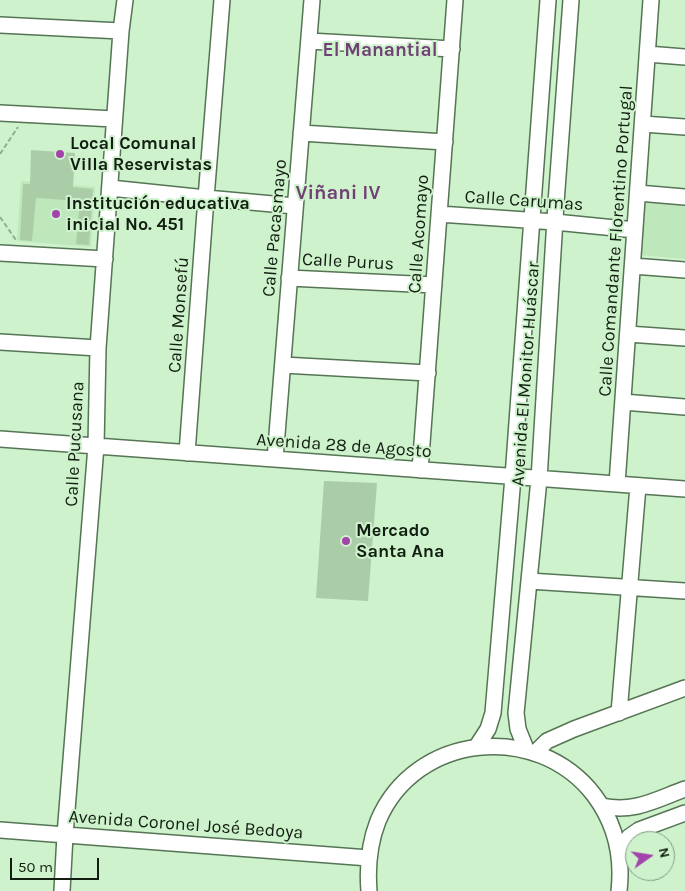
<!DOCTYPE html>
<html>
<head>
<meta charset="utf-8">
<style>
  body { margin:0 }
  #map { position:relative; width:685px; height:891px; overflow:hidden; background:#cef2cc; font-family:Karla,sans-serif }
  canvas { display:block }
  .north { position:absolute; left:625px; top:831px; width:50px; height:50px; box-sizing:border-box; background:#cef2cc; border:1px solid #829d81; border-radius:50%; rotate:77deg; font-size:14px; font-weight:700; line-height:20px; text-align:center; color:#111e11 }
  .north::after { content:''; display:block; margin:auto; width:18px; height:22px; background:#a344ac; clip-path:polygon(50% 0,100% 100%,50% 72%,0 100%) }
  .scale { position:absolute; left:10px; top:858px; width:89px; height:22px; box-sizing:border-box; border:2px solid #111e11; border-top:0; padding-left:6px; font-size:15px; line-height:18px; white-space:nowrap; color:#111e11; -webkit-text-stroke:4px #cef2cc; paint-order:stroke }
</style>
</head>
<body>
<div id="map">
<canvas width="685" height="891"></canvas>
<div class="north">N</div>
<div class="scale">50 m</div>
</div>
<script>
const ctx = document.querySelector('canvas').getContext('2d');
ctx.lineJoin = 'round';
function fillPath(path, color) {
  ctx.fillStyle = color;
  ctx.fill(path, 'evenodd');
}
function trace(path, color, width, dash) {
  ctx.strokeStyle = color;
  ctx.lineWidth = width;
  ctx.lineCap = dash ? 'butt' : 'round';
  ctx.setLineDash(dash || []);
  ctx.stroke(path);
}
function drawText(font, color, halo, rows, align = 'center') {
  ctx.font = font + ' Karla,sans-serif';
  ctx.lineWidth = 4;
  ctx.setLineDash([]);
  ctx.textBaseline = 'middle';
  ctx.strokeStyle = halo;
  ctx.fillStyle = color;
  for (const [text, x, y, turn = 0] of rows) {
    ctx.save();
    ctx.translate(x, y);
    ctx.rotate((+turn || 0) * Math.PI / 180);
    ctx.textAlign = isNaN(turn) ? turn : align;
    if (halo) ctx.strokeText(text, 0, 0);
    ctx.fillText(text, 0, 0);
    ctx.restore();
  }
}
fillPath(new Path2D(`
  M21,181l74,6 -4,60 -74,-6z
  M642,201l43,3v55l-47,-4z`), '#bee8bc');
fillPath(new Path2D(`
  M31,150l44,3 -2,34 20,2 -4,56 -13,-1 4,-43 -44,-3 -4,43 -12,-1 3,-56h7z
  M324,481l53,2 -9,118 -52,-3z`), '#aacda8');
const minor = new Path2D(`
  M0,25l121,6
  M309,41l143,8
  M647,54l38,3
  M0,113l114,6
  M643,124l42,3
  M301,133l144,9
  M110,188l96,10 89,8
  M638,193l47,4
  M439,214l116,8 80,8
  M0,253l105,6
  M633,266l52,4
  M289,278l145,7
  M628,334l57,4
  M0,342l98,6
  M283,365l145,8
  M623,402l62,5
  M0,439l685,50
  M187,453l19,-255 16,-198
  M275,459l37,-459
  M420,470l35,-470
  M617,484l34,-484
  M529,581l156,10
  M619,713l19,-227
  M477,746l11,-17 5,-16 20,-236 35,-477
  M526,749l-8,-20 -2,-16 23,-234 17,-276 15,-203
  M535,753l12,-12 27,-12 111,-41
  M602,806c32,7 53,-6 83,-17
  M0,830l369,28
  M619,851l10,-14 10,-7 46,-17
  M62,891l3,-56 31,-389 2,-98 23,-317 4,-31
  M369,891c-2,-25 0,-47 9,-70 37,-88 159,-100 216,-26 21,28 29,61 25,96`);
trace(minor, '#557554', 18);
trace(new Path2D(`
  M0,154l18,-27
  M0,217l16,23`), '#92ae90', 2, [5, 2.5]);
trace(minor, '#fff', 15);
for (const [x, y, r, color] of [
  [60,154,5,"#a344ac"],
  [56,214,5,"#a344ac"],
  [346,541,5,"#a344ac"]
]) {
  const dot = new Path2D();
  dot.arc(x, y, r, 0, 2 * Math.PI);
  ctx.fillStyle = color;
  ctx.fill(dot);
  trace(dot, '#cef2cc', 2);
}
drawText('bold 18px', '#111e11', '#cef2cc', [
  ["Local Comunal",70,144],
  ["Villa Reservistas",70,165],
  ["Institución educativa",66,204],
  ["inicial No. 451",66,225],
  ["Mercado",356,531],
  ["Santa Ana",356,552]
], 'left');
drawText('18px', '#111e11', '#cef2cc', [
  ["Calle Carumas",524,201,4],
  ["Calle Pacasmayo",275,228,-85],
  ["Calle Acomayo",419,234,-86],
  ["Calle Comandante Florentino Portugal",616,241,-86],
  ["Calle Purus",348,262,3],
  ["Calle Monsefú",179,315,-86],
  ["Avenida El Monitor Huáscar",526,374,-86],
  ["Calle Pucusana",75,444,-87],
  ["Avenida 28 de Agosto",344,446,4],
  ["Avenida Coronel José Bedoya",186,825,4]
]);
drawText('bold 19px', '#714176', '#cef2cc', [
  ["El Manantial",380,51]
]);
drawText('bold 20px', '#714176', '#cef2cc', [
  ["Viñani IV",338,193]
]);
</script>
</body>
</html>
